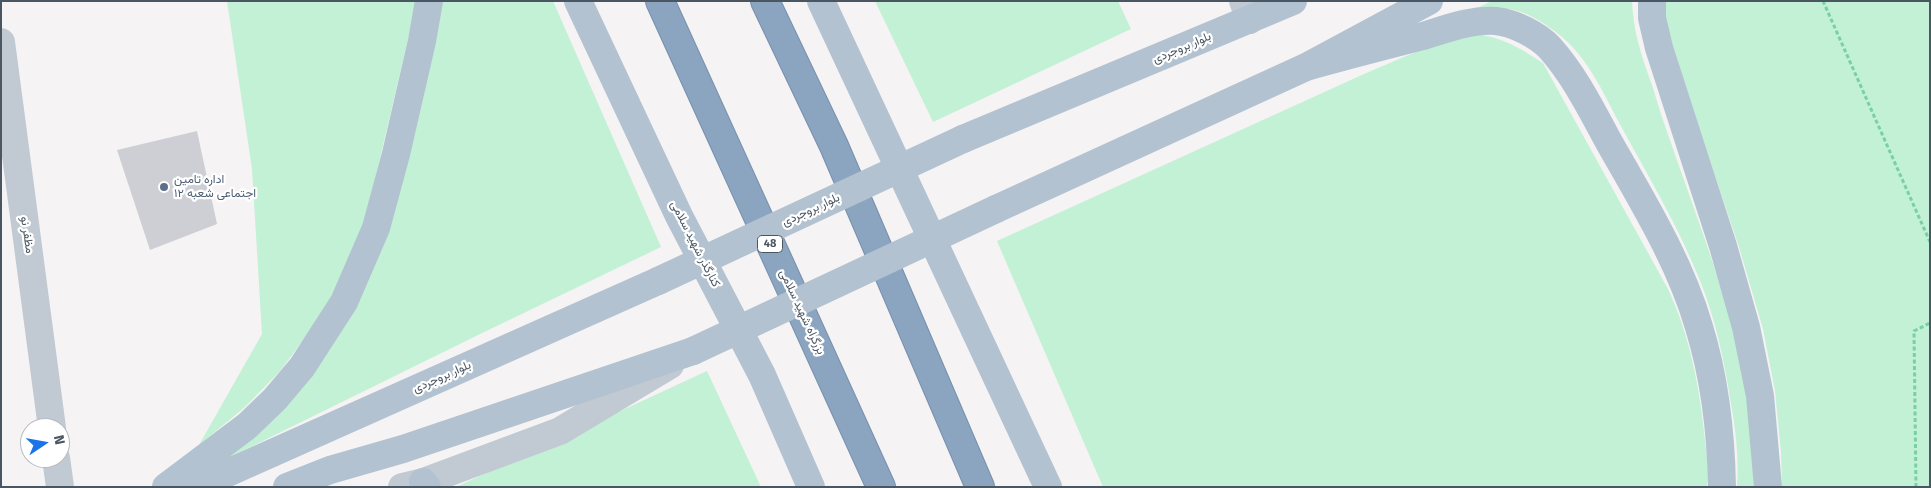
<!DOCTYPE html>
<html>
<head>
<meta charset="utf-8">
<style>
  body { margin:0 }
  #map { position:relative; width:1931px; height:488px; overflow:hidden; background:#f5f3f3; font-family:"Fira Sans",sans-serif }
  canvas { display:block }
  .frame { position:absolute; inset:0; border:2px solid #4a5661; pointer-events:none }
  .north { position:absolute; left:20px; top:418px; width:50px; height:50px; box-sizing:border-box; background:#fff; border:1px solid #b7bbc0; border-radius:50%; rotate:78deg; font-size:14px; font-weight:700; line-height:20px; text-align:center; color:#4a5661 }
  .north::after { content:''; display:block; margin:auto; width:18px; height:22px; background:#1a73e8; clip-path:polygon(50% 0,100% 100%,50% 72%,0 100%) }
</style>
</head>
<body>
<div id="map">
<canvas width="1931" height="488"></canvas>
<div class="frame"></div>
<div class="north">N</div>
</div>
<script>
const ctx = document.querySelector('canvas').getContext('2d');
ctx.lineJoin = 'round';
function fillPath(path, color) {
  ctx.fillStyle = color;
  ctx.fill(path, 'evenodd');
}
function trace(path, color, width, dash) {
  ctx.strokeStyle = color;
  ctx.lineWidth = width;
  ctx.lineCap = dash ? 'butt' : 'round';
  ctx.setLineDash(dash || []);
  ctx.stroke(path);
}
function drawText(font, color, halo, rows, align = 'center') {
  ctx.font = font + ' "Fira Sans",Vazirmatn,sans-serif';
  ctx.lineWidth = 4.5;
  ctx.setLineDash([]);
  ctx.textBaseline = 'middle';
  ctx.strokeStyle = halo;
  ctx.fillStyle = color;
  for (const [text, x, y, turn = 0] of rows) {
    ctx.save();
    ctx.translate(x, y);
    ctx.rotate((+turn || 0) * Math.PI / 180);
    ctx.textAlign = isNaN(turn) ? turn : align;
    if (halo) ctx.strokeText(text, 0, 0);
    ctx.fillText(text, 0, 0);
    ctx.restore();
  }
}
fillPath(new Path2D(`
  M227,1h190l-52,221 -29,69 -21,33 -35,47 -35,36 -46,38 63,-111 -10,-165z
  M443,1h110l108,246 -185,89 -262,129 112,-112 110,-317z
  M875,1h243l13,28 -198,93z
  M1492,1h140c1,30 10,57 20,84 6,20 12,39 19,58 38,110 86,225 83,344h-17c2,-27 -1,-56 -6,-83 -6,-40 -15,-83 -30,-121 -21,-53 -51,-104 -79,-155 -18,-33 -34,-72 -65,-95 -13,-10 -31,-22 -48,-24 -12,-2 -28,2 -41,3z
  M1664,1h266v486h-148l-1,-35 -6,-61 -12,-62 -24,-82 -72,-214z
  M1468,33c34,4 47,12 75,30l125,226c22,47 32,100 37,152 2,15 4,30 2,46h-604l-106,-246 367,-167 75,-32z
  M707,371l54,116h-305z`), '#c3f1d5');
fillPath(new Path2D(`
  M197,131l20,93 -67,26 -33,-100z`), '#cdcfd5');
const highway = new Path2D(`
  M660,1l221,486
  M765,1l69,145 146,341`);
trace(highway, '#7690ad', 30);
trace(new Path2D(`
  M1823,1l107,241
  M1916,487l-2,-156 16,-8`), '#7ad0a6', 3, [4, 2.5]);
trace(new Path2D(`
  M1243,1l7,19
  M1,42l51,386
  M56,458l4,29
  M402,487l21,-5 137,-51 110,-66`), '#c1cad2', 28);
trace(new Path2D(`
  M578,1l101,215 83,159 49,112
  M821,1l227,486
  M1652,1v17l7,30 64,198 23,81 14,69 8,91
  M1306,67c39,-11 78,-21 117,-31 23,-7 49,-17 73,-15 18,2 42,14 54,27 25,28 42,63 60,96 33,58 70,118 89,183 16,52 22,105 23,160
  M963,139l330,-138
  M996,209l310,-142 123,-66
  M423,482l4,5
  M166,487l81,-61 28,-27 27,-32 42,-65 32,-74 20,-74 26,-113 7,-40
  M196,487l462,-206
  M287,487l43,-17 73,-21 290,-98`), '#b3c2d1', 28);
trace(highway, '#8ba5c1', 28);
trace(new Path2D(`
  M658,281l305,-142
  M693,351l303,-142`), '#b3c2d1', 28);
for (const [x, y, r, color] of [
  [164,187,5,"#5c6f8a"]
]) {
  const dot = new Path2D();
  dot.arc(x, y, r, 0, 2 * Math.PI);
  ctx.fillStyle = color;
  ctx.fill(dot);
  trace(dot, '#fff', 2);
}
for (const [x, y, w] of [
  [770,244,25]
]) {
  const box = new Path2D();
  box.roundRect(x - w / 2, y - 8.5, w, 17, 4);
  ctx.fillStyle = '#fff';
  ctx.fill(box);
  trace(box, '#4a5661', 1);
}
drawText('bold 11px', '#4a5661', null, [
  ["48",770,244]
]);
drawText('12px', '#4a5661', '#fff', [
  ["بلوار بروجردی",1182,48,-23],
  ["بلوار بروجردی",811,210,-25],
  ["مظفر نو",27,235,82],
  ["کنارگذر شهید سلامی",695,244,63],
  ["بزرگراه شهید سلامی",802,312,65],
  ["بلوار بروجردی",442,377,-24]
]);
drawText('12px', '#4e5e75', '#fff', [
  ["اداره تامین",174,180],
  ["اجتماعی شعبه ۱۲",174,194]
], 'left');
</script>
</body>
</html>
